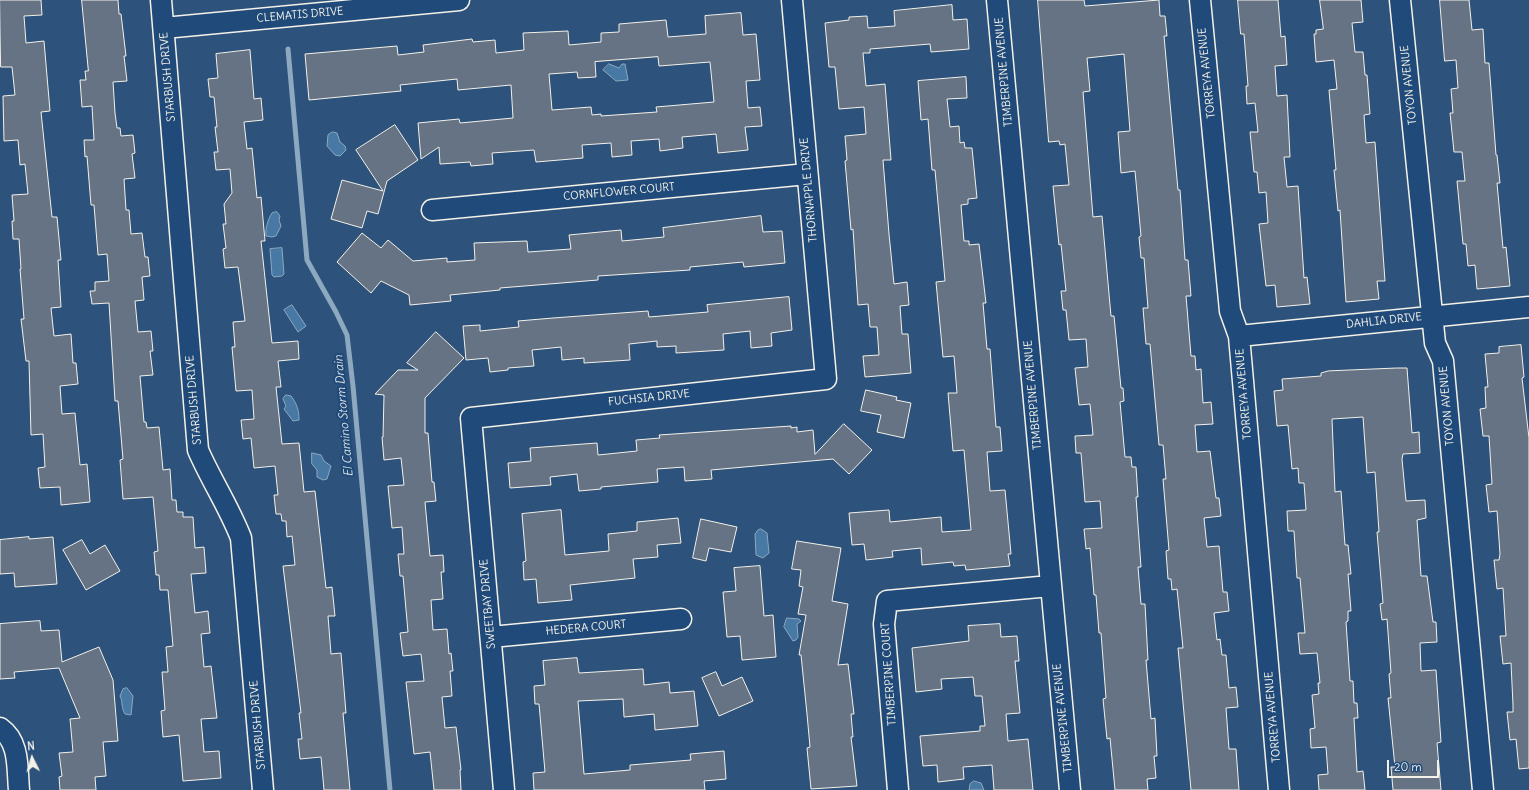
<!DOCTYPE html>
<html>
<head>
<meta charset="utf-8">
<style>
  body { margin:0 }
  #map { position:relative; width:1529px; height:790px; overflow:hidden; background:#2d527c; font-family:Delius,sans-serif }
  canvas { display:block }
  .north { position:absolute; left:12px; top:738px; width:40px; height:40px; -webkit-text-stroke:3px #1f4a7a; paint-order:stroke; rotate:355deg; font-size:11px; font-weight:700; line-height:16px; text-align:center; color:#f4f1e8 }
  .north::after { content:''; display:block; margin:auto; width:14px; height:18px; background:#f4f1e8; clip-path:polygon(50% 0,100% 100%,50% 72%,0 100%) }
  .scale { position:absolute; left:1387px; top:760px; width:52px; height:18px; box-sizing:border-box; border:2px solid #f4f1e8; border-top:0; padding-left:5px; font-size:12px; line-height:14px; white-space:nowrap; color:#f4f1e8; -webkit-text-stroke:3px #1f4a7a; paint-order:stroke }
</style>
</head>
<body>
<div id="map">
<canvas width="1529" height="790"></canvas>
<div class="north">N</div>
<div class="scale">20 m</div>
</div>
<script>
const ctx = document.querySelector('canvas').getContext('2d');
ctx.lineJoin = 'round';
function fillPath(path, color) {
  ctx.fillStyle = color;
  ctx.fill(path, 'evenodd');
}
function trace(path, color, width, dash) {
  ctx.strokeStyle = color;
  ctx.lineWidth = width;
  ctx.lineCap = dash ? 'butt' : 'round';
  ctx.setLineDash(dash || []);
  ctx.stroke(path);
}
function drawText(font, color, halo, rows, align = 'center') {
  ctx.font = font + ' Delius,sans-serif';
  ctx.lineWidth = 4;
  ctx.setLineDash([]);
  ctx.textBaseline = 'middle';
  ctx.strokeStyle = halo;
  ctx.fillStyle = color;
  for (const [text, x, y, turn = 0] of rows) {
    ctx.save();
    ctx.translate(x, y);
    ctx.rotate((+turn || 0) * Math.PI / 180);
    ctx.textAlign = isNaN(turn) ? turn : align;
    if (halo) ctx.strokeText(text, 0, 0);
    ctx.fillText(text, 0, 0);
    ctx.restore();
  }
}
const water = new Path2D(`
  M609,64l10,4 3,-4h3l3,16 -12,1 -13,-11z
  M333,132l4,1 3,9 5,4 1,4 -6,6 -5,-1 -8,-9 1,-11z
  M277,212l3,4 -1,4 2,6 -5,10 -4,1 -6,-1c-1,-7 2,-17 6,-23z
  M282,248l2,26 -2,2 -8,1 -2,-2 -2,-26z
  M292,305l14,21 -8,6 -14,-22z
  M286,395l5,1c6,8 8,14 8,24l-6,1 -9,-12 2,-3 -3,-7z
  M312,453l9,2 3,6 7,5 -4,13 -4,1 -6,-3v-7l-5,-6z
  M761,529l6,4 2,20 -6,5 -7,-3 -1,-21 3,-4z
  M787,618l12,1 2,2 -4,3 1,13 -2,3 -3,1 -9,-14z
  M127,688l6,8 -2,19 -6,-1c-4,-6 -2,-12 -5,-18l3,-7z
  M974,781l7,2 3,7h-15l1,-6z`);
fillPath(water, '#4779a4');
trace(water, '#8ca9bf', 1);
trace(new Path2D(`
  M288,49l19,211 29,52 11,23 6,51 37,404`), '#8ca9bf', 5);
const building = new Path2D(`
  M0,0h41l1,15 -18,1 2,27 18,-2 6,70 -9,1 11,105h5l4,43h-3l3,47 -10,1 3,28 17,-2 2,29h3l2,21 -18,2 2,28 13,-1 5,52 7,-1 3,38 -29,3 -1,-18 -20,1 -2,-20 7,-1 -2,-33 -12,1 -2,-74h-3l-5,-42h3l-4,-50h1l-2,-30h-6l-1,-18h2l-2,-26 16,-1 -3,-30 -5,1 -2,-25 -14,1 -1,-45 12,-1 -3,-28h-11z
  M82,0h36l1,14h2l5,42h-2l3,25 -14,1 2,31 2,15h3l1,8 12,-1 2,18 -3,1 3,24 -11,1 2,31h3l2,24 11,-1 3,24h3l2,19 -8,1 2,23 -9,1 3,31 13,-1 2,20h-3l3,24 -13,1 4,46h2l1,6 12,-1 4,43 7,-1 2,31h4l1,12h6v5h10l2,31 9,-1 2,26 -15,1 4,39 13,-2 2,22 -9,1 3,33 7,-1 6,52 -16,1 3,33 15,-1 2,27 -38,3 -4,-46 -16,2 -2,-26 4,-1 -3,-38h6l-2,-25 7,-1 -5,-56h-8l-1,-15h-3l-2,-23 4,-1 -5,-54 -30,2 -3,-39 3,-1 -5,-58h-3l-6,-98 -17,1 -2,-13h5v-9l14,-1 -2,-27 -9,1 -4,-50h-3l-4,-49 -2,1 -1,-17h10l-2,-34 -10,1 -2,-27h6l-1,-9h3z
  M1038,0h46l1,6 74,-6 1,16h5l2,20h-3l6,67 8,87h2l5,70h3l3,36h-5l5,60h4l1,14 5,-1 2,34 8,-1 2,22 -18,1 2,27 13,-1 6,47h3l2,18 -17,2 3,29 12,-1 4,46h4l2,19 -15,2 3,27 3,-1 2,16h4l3,33 7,-1 2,20 -12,1 3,41h7l3,41h-48l-13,-142h5l-6,-59 -5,1 -1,-11h-3l-2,-28 3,-1 -6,-71h3l-3,-34h-4l-9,-101h-4l-3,-36h5l-4,-50h-3l-2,-21 2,-1 -6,-65 -14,2 -3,-41 12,-1 -6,-77 -37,4 3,33 -7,1 10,125 9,-1 9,100h3l7,72h2l1,13 -4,1 5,55h6l1,10h4l2,30h-2l5,70h-3l3,37h4l3,56h-2l5,59 4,-1 2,38h-3l2,22 -9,1 1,11h-33l-5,-52 -3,1 -4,-40 3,-1 -5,-65h-2l-3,-38h-2l-4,-47 -4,1 -2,-20 18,-1 -2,-27 -15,1 -4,-49h-5l-1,-17 18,-1 -3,-31 -11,1 -4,-37 13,-1 -2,-28 -17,1 -3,-30h-3l-2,-19h5l-5,-47 -2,1 -6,-59 16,-1 -4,-41 -5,1 -1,-4 -10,1z
  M1238,0h40l3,37 4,-1 2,29 -12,1 2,30 10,-1 3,62h-6l3,30 11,-1 6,92 3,-1 3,27 -33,3 -2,-22 -9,1 -7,-62 9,-1 -2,-31 -7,1 -2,-21h-3l-4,-40h8l-3,-29 -8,1 -1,-18h2l-4,-52h-3z
  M1320,0h41l2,22 -11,1 3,29h8l2,23h2l3,39 -6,1 2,28 9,-1 10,139h-8l2,18 -33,3 -6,-92 -2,1 -4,-41h2l-7,-80 8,-1 -3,-29 -18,2 -2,-28h2v-4l7,-1z
  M1440,0h29l3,30 11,-1 2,34h4l7,92h1l3,28h-3l6,65 3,-1 4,39 -33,3 -2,-24 -7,1 -2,-22h-3l-6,-63h8l-3,-29h-8l-4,-39h3l-2,-24 7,-1 -2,-28 -11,1z
  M952,5l1,15 14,-1 2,30 -38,3 -1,-8 -60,5v4h-7l3,33 19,-2 6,76h-8l6,74 5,50 13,-2 2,23 -9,1 2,28h6l3,39 -46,4 -2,-21 16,-1 -2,-28h-7l-2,-23 -10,1 -5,-76 -2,1 -6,-69 2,-1 -2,-24 21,-2 -2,-27 -25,2 -4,-42h-6l-4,-44 24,-3v-3l18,-1 1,12 27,-2 -1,-15z
  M741,13l2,22 13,-1 4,46 -14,1 2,27 12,-1 2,19 -17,1 3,23 -30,3 -2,-19 -34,3 1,11 -23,3 -1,-12 -28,2 1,14 -20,2 -1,-14 -29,2 1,13 -47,4 -2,-12 -42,3 1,11 -22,2 -1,-4 -30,2 -1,-17 -18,12 -3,-36 41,-4 1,4 53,-5 -2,-33 -53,5 -1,-11 -57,6 1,6 -92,9 -4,-46 92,-8 1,9 26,-3 -1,-7 49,-6 1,3 22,-2 1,13 28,-3 -1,-17 45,-2 1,14 32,-3v-9l18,-1v-8l47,-4 2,17 38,-3 -1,-18zM658,57l1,9 51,-4 4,40 -58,5 1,5 -56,4v-2l-9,1 -1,-8 -39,3 -3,-36 28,-2 1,6 18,-1 -1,-15z
  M250,50l4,49 7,-1 2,22 -19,2 3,27 5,-1 5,50 4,-1 4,44h-4l11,102 26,-2 1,18 -21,2 3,26h-5l6,57 17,-1 5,49 11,-1 11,97 6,-1 3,29h-7l3,38 10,-1 5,60h-3l7,77h-26l-3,-33 -21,2 -2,-20h4l-3,-26h2l-18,-147 12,-1 -3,-29 -5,1 -1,-16h-4l-1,-7h-5l-2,-19h4l-3,-29 -21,2 -3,-30 -8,1 -2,-19 13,-1 -2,-29 -16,1 -4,-44h3l-2,-25 12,-1 -7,-54 -13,1 -2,-19 3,-1 -3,-24h3l-2,-20 8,-11 -2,-24 -14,1 -2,-18h4l-3,-25h2l-3,-30h-4l-2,-18 10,-1 -2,-24z
  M966,77l1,21 -20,1 3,28 9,-1 1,17 4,-1 1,6h7l5,50 -9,1v5l-7,1 3,36h5v4l10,-1 7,59h-3l4,46h3l6,78h4l2,24 -15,1 3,39 15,-1 6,64h-3l2,12 -44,4 -1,-5 -11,1 -1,-4 -31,3 -1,-17 -29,3 1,6 -27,3 -2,-16 -12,1 -3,-32 40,-3 1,12 51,-5 1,15 29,-2 -7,-80 -11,1 -5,-58h9l-3,-37 -11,1 -7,-75 9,-1 -10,-111h-3l-4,-51 -7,1 -3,-39z
  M395,125l23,35 -31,21 -9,33 -11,-3 -5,17 -31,-9 11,-39 41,11 -27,-41z
  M761,216l2,16 19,-1 3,32 -41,4 -1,-5 -53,5v3l-92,6v4l-98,8v2l-50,5 1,6 -41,4 -1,-10 -28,-14 -10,12 -34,-31 25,-29 19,15 7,-8 25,21 34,-3v4l28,-2 -1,-17 53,-2 1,11 43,-3 -2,-14 52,-5 1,11 42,-4 -1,-9z
  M789,297l3,33 -21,3 1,13 -21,2 -1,-17 -27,3 1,16 -48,3v-7l-19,1v-6l-28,3 1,16 -46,3v-5l-22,2 -1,-13 -29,3 2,16 -26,2v2l-18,2 -2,-14 -22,2 -3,-34 17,-1v6l39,-4 -1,-6 35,-3 95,-7 1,6 59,-5 -1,-7z
  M436,332l28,26 -39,40v35h3l4,49h2l2,19 -11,1 5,54 13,-1 1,17h-3l2,27 -12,1 2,30 14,-1 2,25 2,-1 2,18h-3l2,25 -10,1 3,31 11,-1 5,43h-1l1,20h-27l-4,-38 -16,2 -8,-72 18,-1 -3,-27 -18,2 -3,-23 8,-1 -5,-56h-3l-2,-22h6l-2,-27 -10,1 -4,-42 16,-1 -3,-27 -17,2 -2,-23h1l1,-42 -9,-1 23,-24h20l-11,-7z
  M1521,345l3,32 -2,1 7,60v330l-10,1 -3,-30 -6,1 -3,-28h6v-7l-2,-42 -8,1 -3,-28h6l-3,-48 -6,1 -3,-29h5l1,-6 -3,-43 -8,1 -3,-27 6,-1 -3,-48h-6l-3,-27 6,-1 -1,-21h3l-3,-33 14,-1v-6z
  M1397,368h10l5,65 7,-1 1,21 -17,1 -1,5 4,42 19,-1 1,18 -9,2 4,56h6l6,46h3l1,20 -17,1 1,28 15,-1 5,72 -4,1 4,47h-48l-2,-23h4l-7,-69h3l-2,-24 2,-1 -4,-54 -5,1 -2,-16 3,-1 -6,-71h2l-4,-60 -8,1 -4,-56 -31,2 3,73 6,-1 4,54h3l3,29h-3l3,37h-3v10l-2,1 4,59h3l1,22h3l1,15h-4l3,54 6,-1 2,19h-46l-1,-15 10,-1 -2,-27 -15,1 -1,-19 5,-1 -3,-33 7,-1 -1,-11h2l-3,-30 -17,1 -2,-21h7l-5,-55h-3l-3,-47h-6l-1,-20 19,-1 -2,-27h-5l-1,-15 -6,1 -4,-44 -11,1 -3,-35 9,-1 -1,-11 39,-3v-3l7,-2z
  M866,390l31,7 -1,3 15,3 -7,35 -27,-6 4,-17 -20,-4z
  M844,424l28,26 -23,24 -16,-15 -122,11 1,9 -27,2 -1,-14 -27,2 1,13 -57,5v2l-22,2 -2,-17 -27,3 1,8 -41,3 -2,-25 23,-2 -1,-13 67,-5 1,12 39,-4 -1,-11 24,-2 -1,-3 132,-9v2l6,-1v5l16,-2 2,24z
  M561,510l4,45 44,-4 -1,-17 29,-3v-9l41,-4 3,25 -24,2 1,12 -25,2 2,19 -65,7 2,15 -34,3 -2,-24 -12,1 -1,-18 3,-1 -4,-47z
  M701,519l36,8 -6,25 -22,-4 -3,13 -13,-3z
  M29,537v2l24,-2 4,47 -42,3 -1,-14 -14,1v-34z
  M82,540l8,14 15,-9 15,26 -34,19 -23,-40z
  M797,541l44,7 -9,53 16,3 -10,61 10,-1 6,50h-3l2,23h-2l6,49 -46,3 -4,-41 3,-1 -3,-33 -6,-59h-2l7,-40 -8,-1 5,-27 -4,-1 2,-16 -9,-1z
  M760,566l4,50 9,-1 3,42 -34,3 -2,-24 -13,1 -4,-45 13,-1 -2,-23z
  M40,621l1,10 18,-1 3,32 37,-15 14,33 5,61 -15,1 3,34 -11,1 1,13h-36l-1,-13 3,-1 -3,-23 14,-1 -3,-33 10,-1 -21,-50 -45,4 1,6 -15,1v-55z
  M1000,624l1,13 16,-1 2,25h-4l5,52 -14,1 2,27 20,-2 5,51h-39l-2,-25 -29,2 1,12 -26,3 -1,-17 -14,1 -3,-30 60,-5v-5h5l-3,-30h-7l-2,-19 -32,2 1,10 -26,3 -4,-44 57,-7 -1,-15z
  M577,658l2,15 64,-4 1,16 25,-3 1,11 24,-2 4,35 -43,4 -1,-16 -30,3 -1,-18 -45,2 6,73 46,-4v-5l61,-5 -1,-6 34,-3 2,28 -22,2 1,9h-171l-1,-17 12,-1 -6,-68h-4l-1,-18 11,-1 -2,-24z
  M716,672l6,14 20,-9 11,24 -34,15 -17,-38z`);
fillPath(building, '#657384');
trace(building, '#f4f1e8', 1);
const street = new Path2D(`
  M161,0l37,450c13,30 31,57 43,88l22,252
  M997,0l73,790
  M1200,0l30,311 9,25 40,454
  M1400,0l35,343 8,18 40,429
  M164,28l295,-28
  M432,210l375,-36
  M1239,336l290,-29
  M491,637l190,-18
  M0,728c20,14 17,40 19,62
  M504,790l-33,-372 355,-39 -34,-379
  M898,790l-14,-166 3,-23 163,-15`);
trace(street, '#f4f1e8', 23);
trace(street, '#1f4a7a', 20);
drawText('11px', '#f4f1e8', '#1f4a7a', [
  ["CLEMATIS DRIVE",300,15,-5],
  ["TIMBERPINE AVENUE",1004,72,-95],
  ["TORREYA AVENUE",1207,73,-96],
  ["STARBUSH DRIVE",168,77,-95],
  ["TOYON AVENUE",1409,85,-96],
  ["THORNAPPLE DRIVE",809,190,-95],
  ["CORNFLOWER COURT",619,192,-5],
  ["DAHLIA DRIVE",1384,321,-6],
  ["TORREYA AVENUE",1244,394,-95],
  ["TIMBERPINE AVENUE",1033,395,-95],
  ["FUCHSIA DRIVE",649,398,-6],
  ["STARBUSH DRIVE",194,400,-95],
  ["TOYON AVENUE",1447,406,-95],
  ["SWEETBAY DRIVE",488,604,-95],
  ["HEDERA COURT",586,628,-5],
  ["TIMBERPINE COURT",889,674,-94],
  ["TORREYA AVENUE",1273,717,-95],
  ["TIMBERPINE AVENUE",1063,718,-96],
  ["STARBUSH DRIVE",258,725,-95]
]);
drawText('italic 12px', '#dadfde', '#1f4a7a', [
  ["El Camino Storm Drain",344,416,-95]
]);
</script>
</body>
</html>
